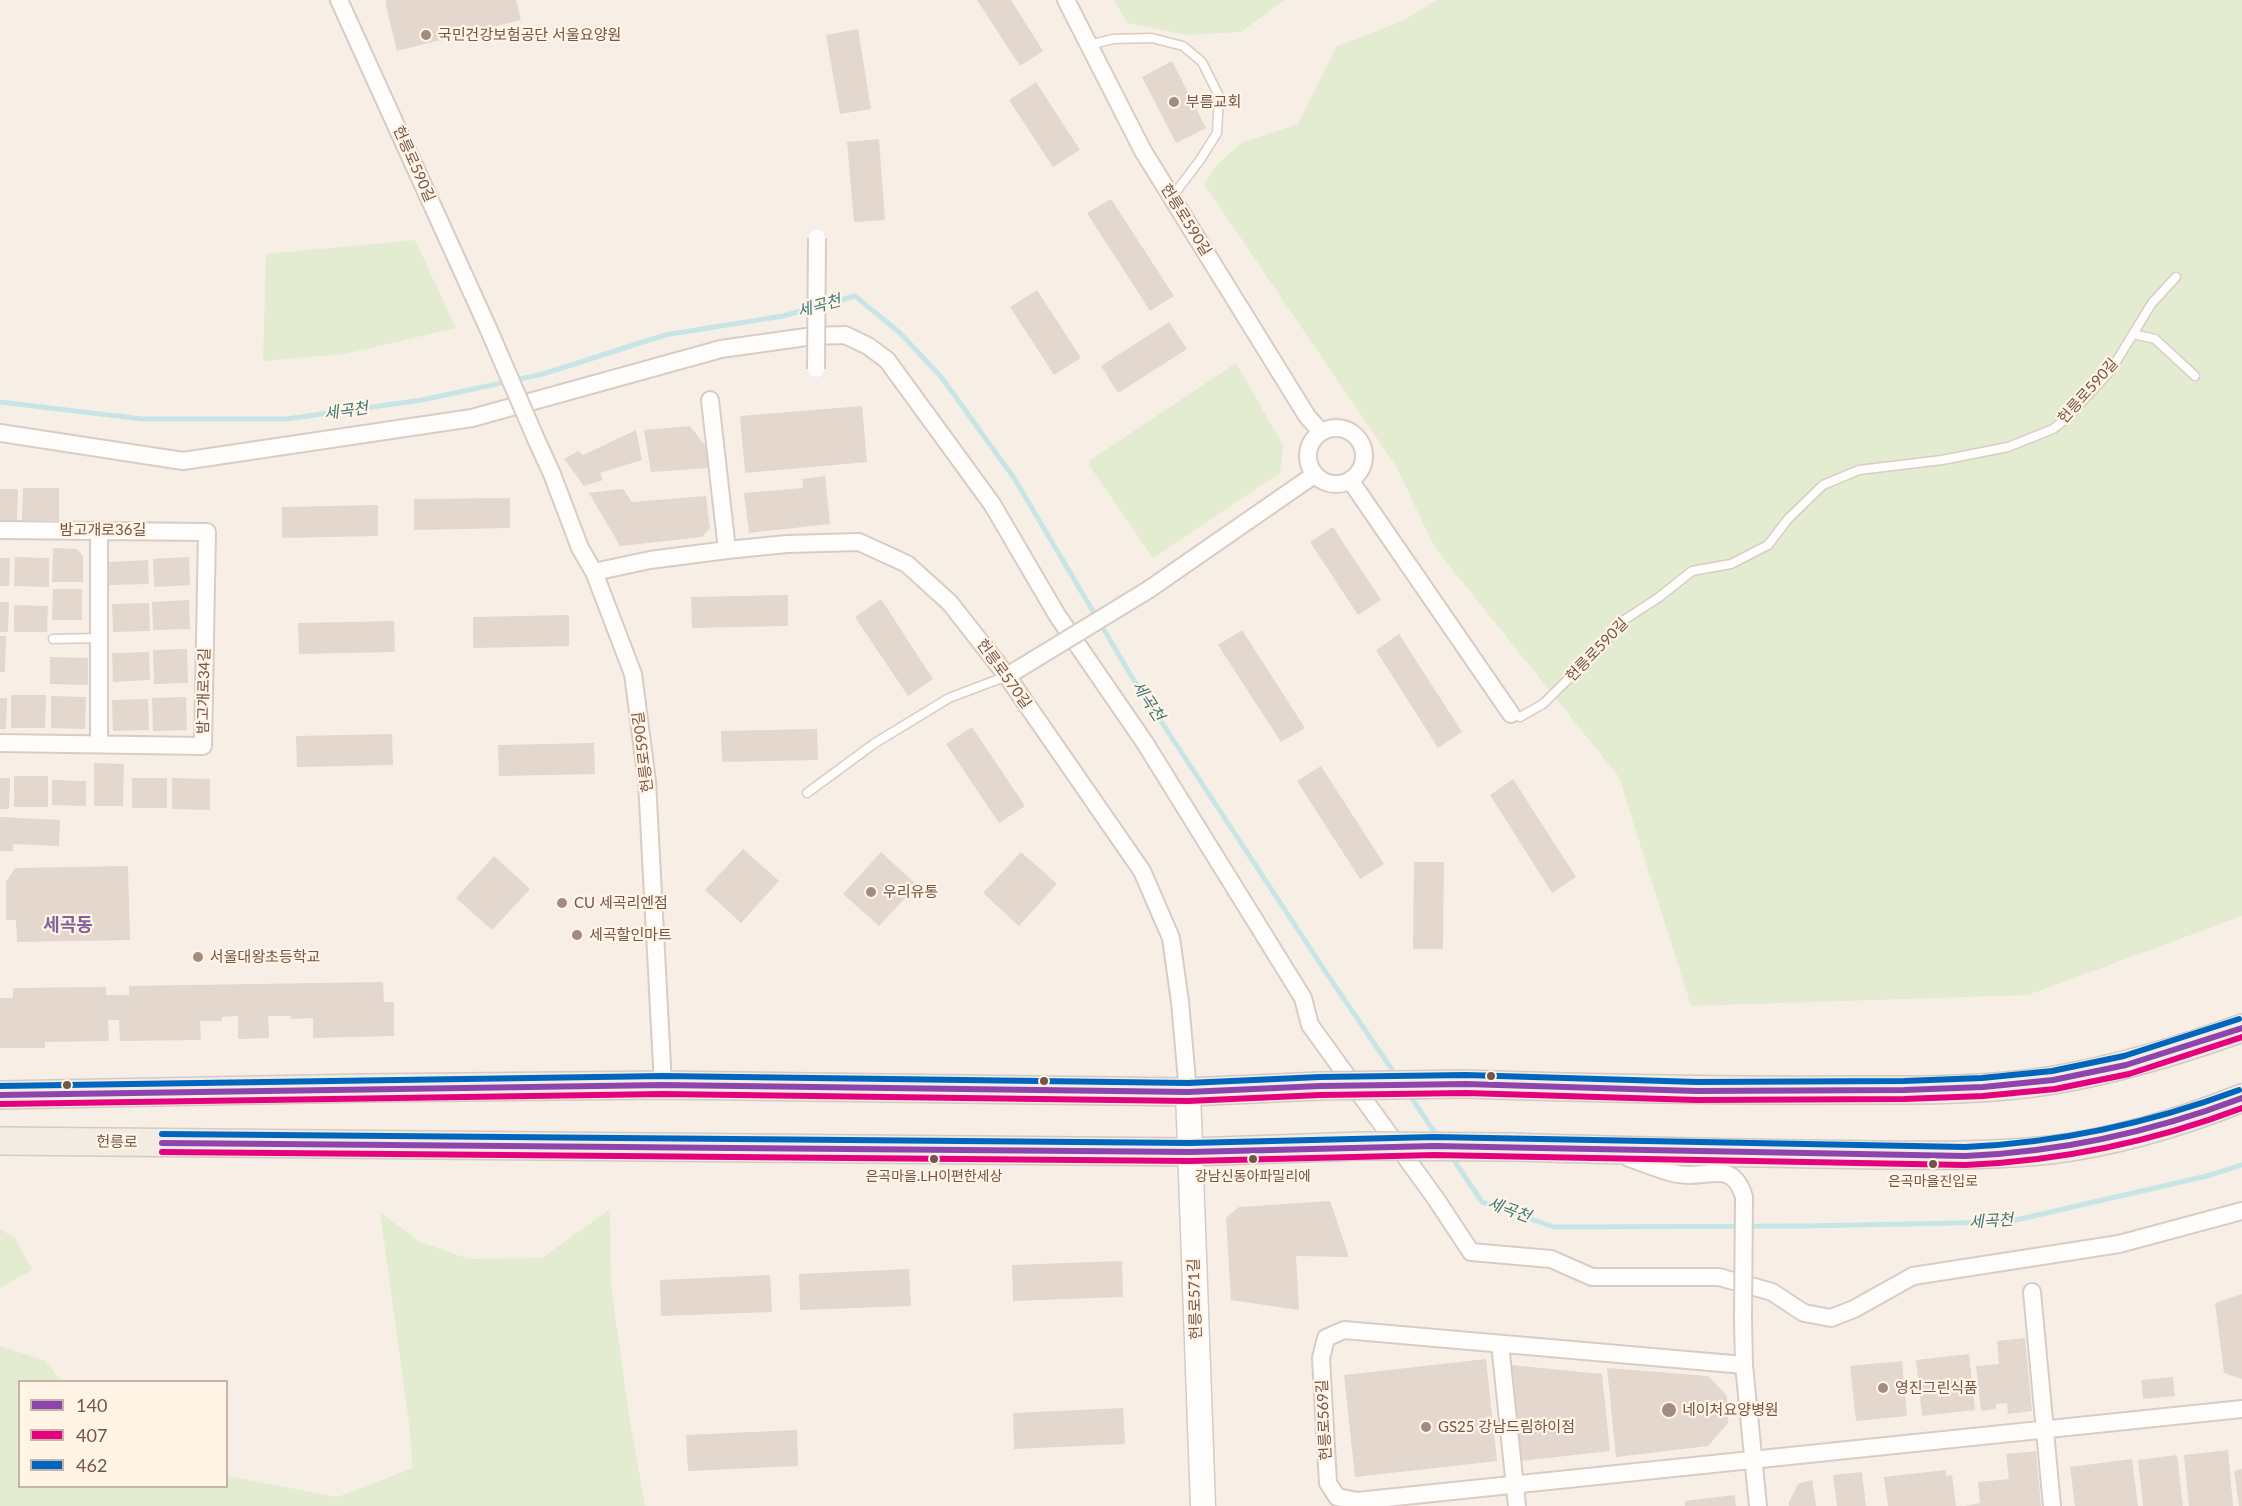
<!DOCTYPE html>
<html>
<head>
<meta charset="utf-8">
<style>
  body { margin:0 }
  #map { position:relative; width:2242px; height:1506px; overflow:hidden; background:#f7efe6; font-family:Lato,sans-serif }
  canvas { display:block }
  .legend { position:absolute; left:18px; top:1380px; width:210px; height:108px; box-sizing:border-box; background:#fff4e6; border:2px solid #c7b4a6; margin:0; padding:8px 10px; list-style:none; font-size:18px; color:#745547 }
  .legend li { display:flex; align-items:center; gap:12px; height:30px }
  .legend b { width:30px; border:2px solid #c7b4a6 }
</style>
</head>
<body>
<div id="map">
<canvas width="2242" height="1506"></canvas>
<ul class="legend">
<li><b style="height:8px;background:#8e44ad"></b>140</li>
<li><b style="height:8px;background:#e5007d"></b>407</li>
<li><b style="height:8px;background:#0065bd"></b>462</li>
</ul>
</div>
<script>
const ctx = document.querySelector('canvas').getContext('2d');
ctx.lineJoin = 'round';
function fillPath(path, color) {
  ctx.fillStyle = color;
  ctx.fill(path, 'evenodd');
}
function trace(path, color, width, dash) {
  ctx.strokeStyle = color;
  ctx.lineWidth = width;
  ctx.lineCap = dash ? 'butt' : 'round';
  ctx.setLineDash(dash || []);
  ctx.stroke(path);
}
function drawText(font, color, halo, rows, align = 'center') {
  ctx.font = font + ' Lato,"Noto Sans KR",sans-serif';
  ctx.lineWidth = 4.5;
  ctx.setLineDash([]);
  ctx.textBaseline = 'middle';
  ctx.strokeStyle = halo;
  ctx.fillStyle = color;
  for (const [text, x, y, turn = 0] of rows) {
    ctx.save();
    ctx.translate(x, y);
    ctx.rotate((+turn || 0) * Math.PI / 180);
    ctx.textAlign = isNaN(turn) ? turn : align;
    if (halo) ctx.strokeText(text, 0, 0);
    ctx.fillText(text, 0, 0);
    ctx.restore();
  }
}
fillPath(new Path2D(`
  M1114,0h171l-44,32 -54,3 -60,-12z
  M1436,0h806v916l-214,79 -337,11 -72,-229 -184,-229 -38,-80 -193,-284 14,-20 23,-21 57,-19 39,-78 66,-25z
  M415,240l41,88 -111,26 -82,7 3,-107z
  M1236,363l47,82 -3,28 -127,85 -64,-93 1,-5z
  M610,1209l1,77 18,129 16,91h-645v-160l44,14 18,21 -42,1v104h206l1,-10 110,21 76,-29 -4,-45 -29,-211 40,30 49,17 73,-1z
  M0,1229l16,10 16,31 -32,18z`), '#e3ecd0');
trace(new Path2D(`
  M0,402l142,17h144l136,-19 121,-26 122,-39 118,-19 72,-20 45,37 42,45 72,100 118,199 195,297 70,103
  M1409,1094l30,45
  M1451,1156l31,46 72,25 250,-1 203,-4 200,-46 35,-11`), '#c8e5e6', 5);
fillPath(new Path2D(`
  M386,0h130l5,20 -124,31 -11,-45z
  M977,0h34l32,51 -23,15z
  M858,29l13,80 -31,5 -14,-79z
  M1172,61l34,67 -30,15 -34,-66z
  M1036,82l44,68 -27,17 -44,-67z
  M879,139l6,81 -31,2 -7,-80z
  M1111,199l63,97 -24,15 -63,-98z
  M1037,290l44,68 -27,17 -44,-68z
  M1169,322l18,27 -69,44 -17,-27z
  M862,406l5,56 -122,11 -5,-57z
  M690,426l17,22 1,20 -57,4 -7,-42z
  M636,430l6,30 -42,13 3,7 -19,6 -20,-27 14,-8 5,4z
  M825,476l5,48 -81,9 -5,-40 59,-5 -1,-9z
  M23,488h36v32h-37z
  M0,489h18l-1,32 -17,-1z
  M623,489l9,13 74,-6 4,32 -8,9 -82,9 -31,-53z
  M510,498v30l-96,2v-31z
  M378,505v31l-96,2v-31z
  M1333,527l48,73 -23,15 -48,-73z
  M53,548l24,1 6,7v26h-31z
  M15,557l34,1v29l-35,-1z
  M189,557l1,28 -36,2 -1,-28z
  M0,558h10l-1,28h-9z
  M148,560l1,24 -40,1v-23z
  M53,589h29v31h-30z
  M788,595v31l-96,2 -1,-31z
  M881,599l52,80 -25,17 -53,-79z
  M189,600l1,29 -37,1 -1,-28z
  M0,602h9l-1,30h-8z
  M149,603l1,28 -37,1 -1,-28z
  M14,605l34,1 -1,26h-33z
  M569,615v31l-96,2v-31z
  M394,621l1,31 -96,2 -1,-31z
  M1242,630l63,98 -24,14 -63,-97z
  M1399,634l63,98 -24,16 -62,-98z
  M0,636h6l-1,36h-5z
  M187,649l1,34 -34,1 -1,-34z
  M149,652l1,28 -37,2 -1,-29z
  M50,657l38,1v27l-38,-1z
  M11,695h35l-1,33h-34z
  M51,696l35,1 -1,32 -34,-1z
  M186,697l1,33 -34,1 -1,-33z
  M0,698h7l-1,31h-6z
  M148,699l1,31 -36,1 -1,-31z
  M972,727l53,79 -26,17 -53,-79z
  M817,729l1,31 -96,2 -1,-31z
  M392,734l1,31 -96,2 -1,-31z
  M594,743l1,31 -96,2 -1,-31z
  M94,763l30,1 -1,42h-29z
  M1321,766l63,98 -24,15 -63,-98z
  M14,776h34v31h-34z
  M0,778h10l-1,31h-9z
  M132,778h35v30h-35z
  M172,778l38,1v31l-38,-1z
  M1513,779l63,98 -24,16 -62,-98z
  M52,780l34,1v25l-34,-1z
  M0,817l60,3 -1,26 -46,-2v7h-13z
  M743,849l36,32 -38,42 -36,-33z
  M881,852l36,33 -38,41 -36,-32z
  M1021,852l36,32 -38,42 -36,-33z
  M494,856l36,33 -38,41 -36,-32z
  M1414,862h30l-1,87h-30z
  M128,866l2,74 -113,2 -1,-22h-10v-38l9,-14z
  M383,982l1,20h10v34l-81,2v-20l-22,1v-3h-23l1,22 -31,1v-23l-16,1v4h-22l1,19 -81,1 -1,-21h-11l1,21 -64,1v6h-45v-50h13v-10l93,-1v8h23v-9z
  M1330,1201l19,56 -53,-1 3,54 -68,-10 -5,-82 13,-11z
  M1122,1261l1,36 -110,4 -1,-36z
  M909,1269l2,37 -111,4 -1,-36z
  M770,1275l2,37 -111,4 -1,-36z
  M2242,1294v85l-18,-6 -9,-70z
  M2025,1338l7,73 -24,3 -1,-11 -11,1v5l-15,2 -5,-45 23,-2 -2,-23z
  M1969,1354l6,56 -53,6 -6,-56z
  M1486,1359l11,102 -142,16 -11,-102z
  M1902,1361l5,55 -51,5 -6,-55z
  M1511,1365l91,9 8,77 -89,10z
  M1607,1368l101,8 19,20 1,27 -20,23 -92,11z
  M2173,1377l2,19 -32,3 -2,-19z
  M1123,1408l2,36 -111,5 -1,-36z
  M797,1430l1,36 -110,5 -2,-36z
  M2228,1450l5,56h-44l-5,-51z
  M2036,1451l5,55h-77l16,-3 -2,-21 31,-3 -3,-25z
  M2177,1455l6,51h-40l-5,-46z
  M2132,1459l6,47h-63l-5,-39z
  M2242,1469v37h-3l-5,-35z
  M1946,1470v6l6,-1 4,31h-68l-4,-29z
  M1862,1472l4,34h-29l-4,-31z
  M1812,1480l4,26h-27v-4l9,-18z
  M1735,1495l1,11h-51v-5z`), '#e3d7ce');
const lane = new Path2D(`
  M1089,45l24,-6 39,-1 31,8 19,16 17,34 -2,37 -17,27 -28,37
  M2133,334l22,5 40,37
  M53,639l46,-1
  M1511,714l9,3 23,-13 59,-58 22,-26 34,-22 34,-27 39,-7 37,-19 20,-26 35,-34 36,-15 83,-10 66,-13 45,-18 14,-11 44,-48 41,-67 24,-26
  M807,793l68,-50 74,-45 58,-22`);
const street = new Path2D(`
  M339,0l149,328
  M1066,0l77,151 164,265 14,16
  M710,400l17,150
  M1308 456a28 28 0 1 1 56 0a28 28 0 1 1-56 0Z
  M0,433l183,28 289,-43 249,-69 92,-13 32,-1 23,11 19,14 105,144 65,111 88,128 158,255 7,27 126,174 35,53 80,7 41,18h127l53,15 32,21 27,5 23,-9 59,-33 206,-32 123,-33
  M536,439l16,35 28,74 14,24 39,102 14,107 16,304
  M1350,480l161,234
  M0,530l207,2 -4,214 -203,-3
  M594,572l56,-12 77,-10 60,-6 72,-2 48,22 43,39 57,73 135,195 29,67 9,64 8,90
  M1148,590l166,-115
  M1007,676l28,-17
  M99,744v-214
  M1629,1158c16,5 32,13 49,16 29,6 54,-17 66,23
  M2032,1292l20,214
  M1743,1319l1,46 14,141
  M1500,1344l17,162
  M1744,1365l-400,-35 -18,8 -5,20 7,125 9,14 20,4 885,-92`);
const secondary = new Path2D(`
  M1188,1092l15,414`);
const primary = new Path2D(`
  M1466,1084c122,4 244,7 367,6 73,0 149,2 221,-10 64,-11 127,-30 188,-52
  M0,1095l364,-7 299,-3 525,7 132,-6
  M0,1141l1190,11 171,-6
  M1511,1147c102,3 203,6 304,7 78,1 157,4 235,-4 65,-8 132,-28 192,-52`);
trace(lane, '#d8ccc5', 11);
trace(street, '#d8ccc5', 20);
trace(secondary, '#d7cbc3', 27);
trace(primary, '#d5cac4', 30);
trace(lane, '#fefdfb', 8);
trace(street, '#fefdfb', 16);
trace(secondary, '#fefdfb', 24);
trace(primary, '#f2ece3', 27);
const streetBridge = new Path2D(`
  M488,328l48,111
  M816,369l1,-131
  M1035,659l113,-69
  M1743,1319l1,-122`);
const primaryBridge = new Path2D(`
  M1320,1086l146,-2
  M1361,1146l150,1`);
trace(streetBridge, '#d8ccc5', 20, []);
trace(primaryBridge, '#d5cac4', 30, []);
trace(streetBridge, '#fefdfb', 16);
trace(primaryBridge, '#f2ece3', 27);
trace(new Path2D(`
  M0,1095l663,-10 525,7 132,-6 146,-2 231,7 207,-1 79,-3 70,-7 73,-15 116,-37
  M162,1143l1028,9 244,-6 531,10c96,-4 187,-24 277,-58`), '#8e44ad', 6);
trace(new Path2D(`
  M0,1104l663,-10 525,7 132,-6 146,-2 231,7 207,-1 79,-3 72,-7 74,-15 113,-37
  M162,1152l1028,9 244,-6 531,10c96,-4 187,-23 277,-57`), '#e5007d', 6);
trace(new Path2D(`
  M0,1086l663,-10 525,7 132,-6 146,-2 231,7 207,-1 78,-3 70,-7 72,-15 115,-37
  M162,1134l1028,9 244,-6 531,10c95,-4 185,-24 274,-57`), '#0065bd', 6);
for (const [x, y, r, color] of [
  [426,35,6,"#a28b7f"],
  [1174,102,6,"#a28b7f"],
  [871,892,6,"#a28b7f"],
  [562,903,6,"#a28b7f"],
  [577,935,6,"#a28b7f"],
  [198,957,6,"#a28b7f"],
  [1491,1076,5,"#745547"],
  [1044,1081,5,"#745547"],
  [67,1085,5,"#745547"],
  [934,1159,5,"#745547"],
  [1253,1159,5,"#745547"],
  [1933,1164,5,"#745547"],
  [1883,1388,6,"#a28b7f"],
  [1669,1410,8,"#a28b7f"],
  [1426,1427,6,"#a28b7f"]
]) {
  const dot = new Path2D();
  dot.arc(x, y, r, 0, 2 * Math.PI);
  ctx.fillStyle = color;
  ctx.fill(dot);
  trace(dot, '#fff4e6', 2);
}
drawText('14px', '#745547', '#fff4e6', [
  ["은곡마을.LH이편한세상",934,1176],
  ["강남신동아파밀리에",1253,1176],
  ["은곡마을진입로",1933,1181]
]);
drawText('15px', '#745547', '#fff4e6', [
  ["국민건강보험공단 서울요양원",438,35],
  ["부름교회",1186,102],
  ["우리유통",883,892],
  ["CU 세곡리엔점",574,903],
  ["세곡할인마트",589,935],
  ["서울대왕초등학교",210,957],
  ["영진그린식품",1895,1388],
  ["네이처요양병원",1682,1410],
  ["GS25 강남드림하이점",1438,1427]
], 'left');
drawText('15px', '#745547', '#fff4e6', [
  ["헌릉로590길",414,164,66],
  ["헌릉로590길",1186,220,58],
  ["헌릉로590길",2088,391,-48],
  ["밤고개로36길",103,530],
  ["헌릉로590길",1597,650,-46],
  ["헌릉로570길",1004,674,54],
  ["밤고개로34길",204,691,-89],
  ["헌릉로590길",643,752,-97],
  ["헌릉로",117,1142,1],
  ["헌릉로571길",1195,1299,-92],
  ["헌릉로569길",1324,1420,-93]
]);
drawText('italic 16px', '#3d7881', '#fff4e6', [
  ["세곡천",819,306,-15],
  ["세곡천",346,411,-8],
  ["세곡천",1148,701,56],
  ["세곡천",1509,1210,20],
  ["세곡천",1991,1221,-4]
]);
drawText('bold 18px', '#836297', '#fff4e6', [
  ["세곡동",68,925]
]);
</script>
</body>
</html>
